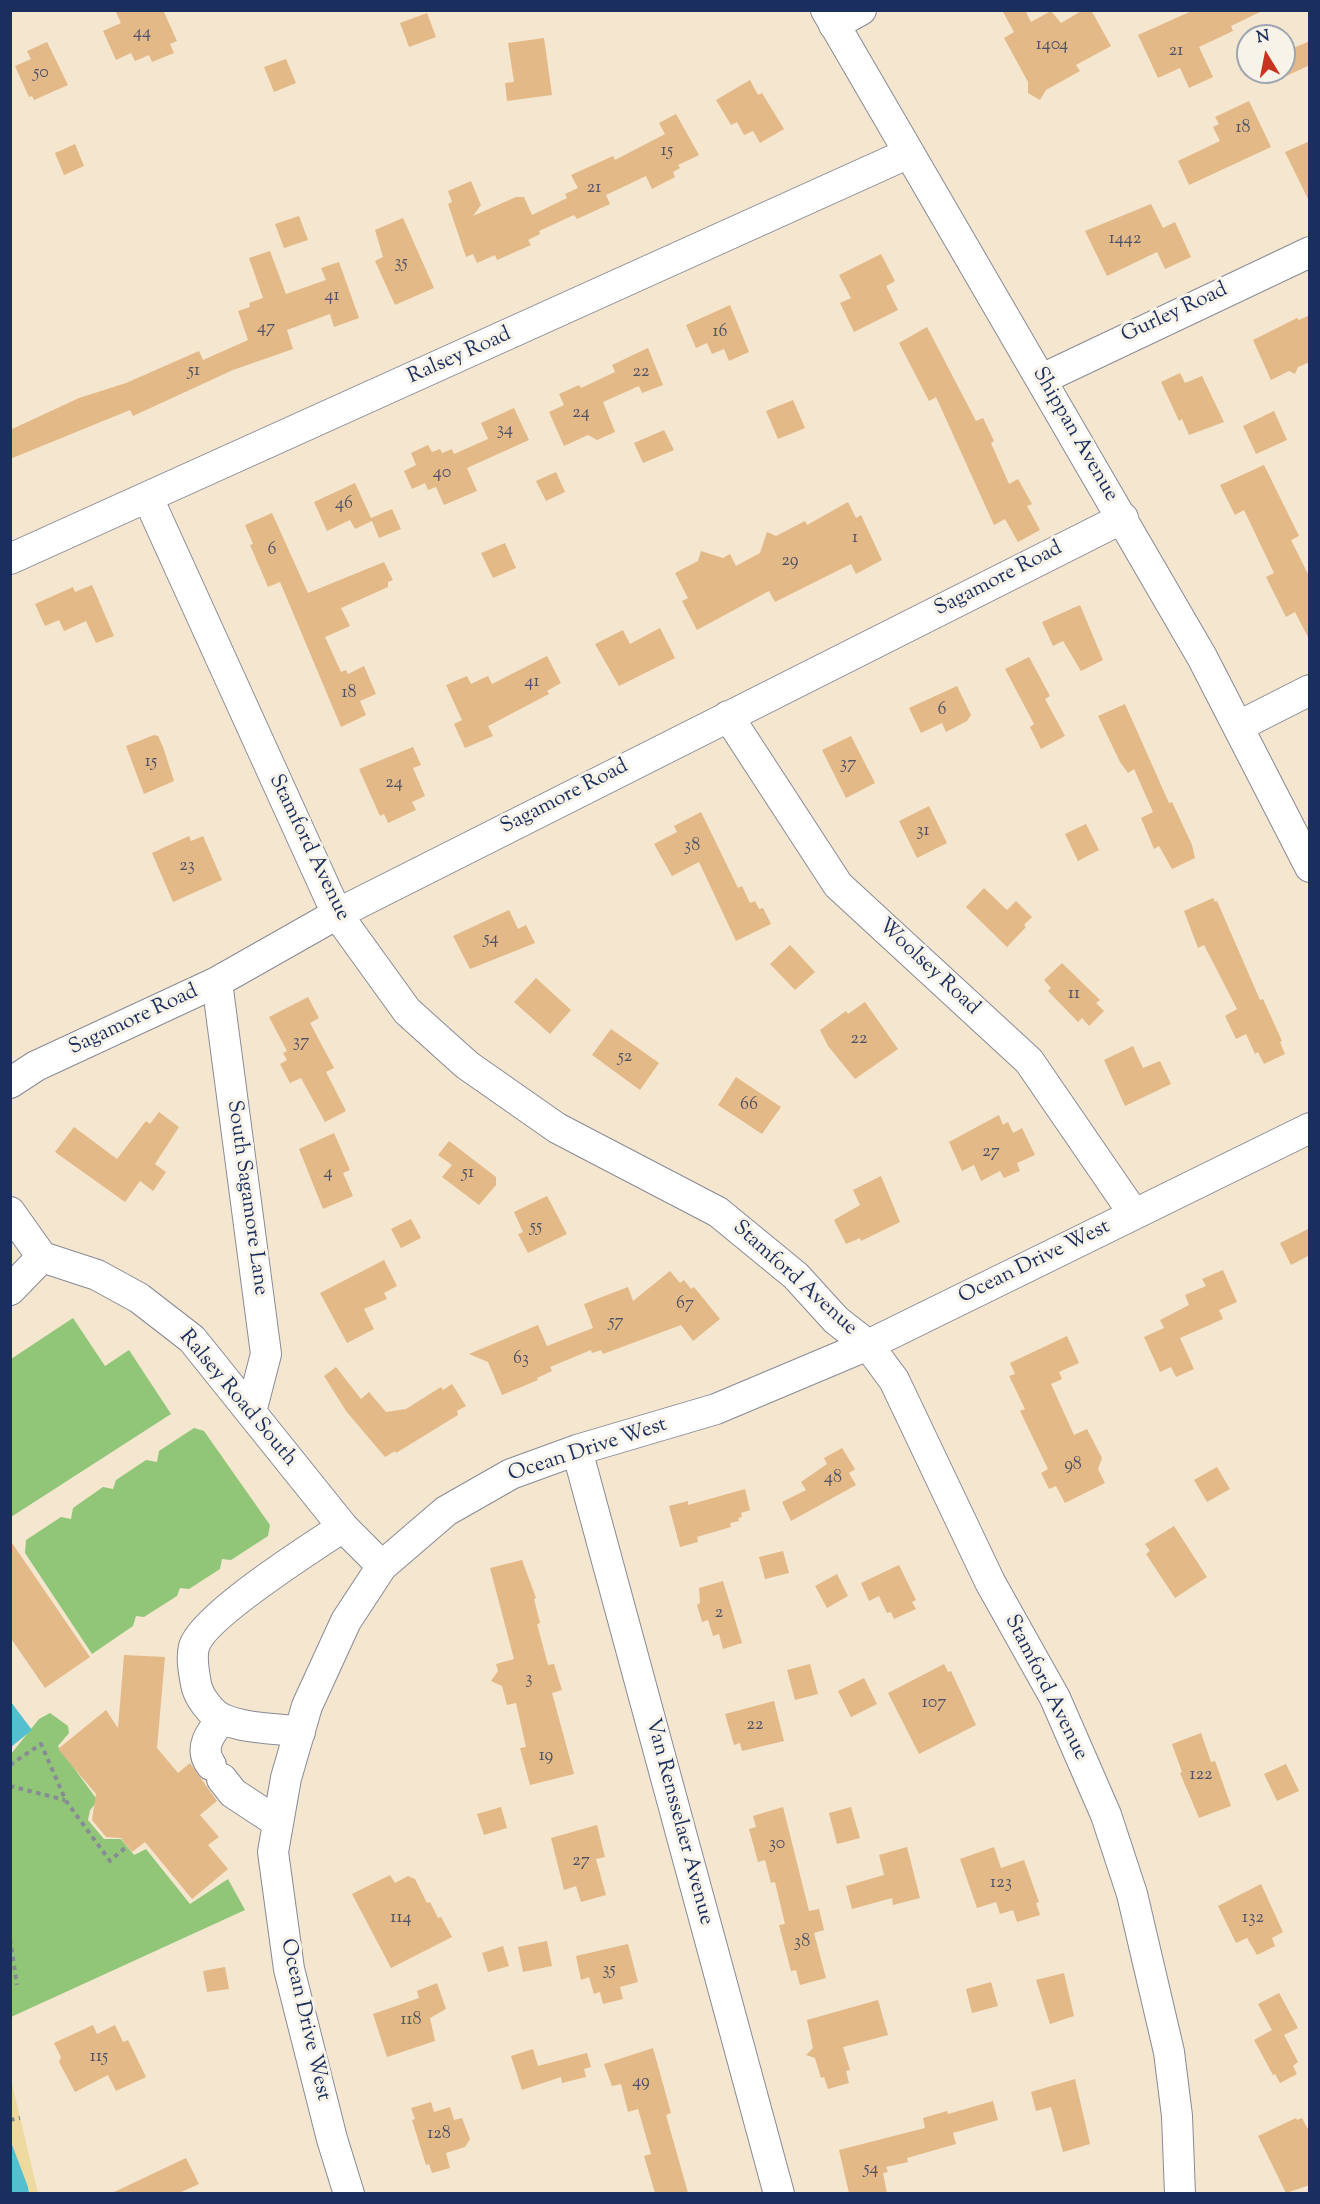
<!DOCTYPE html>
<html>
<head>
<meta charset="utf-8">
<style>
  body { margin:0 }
  #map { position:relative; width:1320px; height:2204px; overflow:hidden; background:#f4e6cf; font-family:"Sorts Mill Goudy",serif }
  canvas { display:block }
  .frame { position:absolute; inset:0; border:12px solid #1b2f5e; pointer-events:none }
  .north { position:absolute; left:1236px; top:24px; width:60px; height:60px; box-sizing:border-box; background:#f7f3e8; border:2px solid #9fa5b1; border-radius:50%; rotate:350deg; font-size:16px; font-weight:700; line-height:24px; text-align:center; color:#1b2f5e }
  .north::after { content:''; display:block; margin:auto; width:21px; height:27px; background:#c8321e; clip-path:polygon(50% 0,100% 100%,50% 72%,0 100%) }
</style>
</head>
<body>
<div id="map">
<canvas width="1320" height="2204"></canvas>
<div class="frame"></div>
<div class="north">N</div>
</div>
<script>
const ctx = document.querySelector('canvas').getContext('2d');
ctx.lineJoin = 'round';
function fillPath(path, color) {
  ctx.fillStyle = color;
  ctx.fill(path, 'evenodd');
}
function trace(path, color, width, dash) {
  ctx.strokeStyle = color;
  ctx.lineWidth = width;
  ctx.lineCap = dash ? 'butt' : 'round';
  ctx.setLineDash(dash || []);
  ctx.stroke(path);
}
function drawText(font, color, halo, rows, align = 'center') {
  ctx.font = font + ' "Sorts Mill Goudy",serif';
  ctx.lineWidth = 6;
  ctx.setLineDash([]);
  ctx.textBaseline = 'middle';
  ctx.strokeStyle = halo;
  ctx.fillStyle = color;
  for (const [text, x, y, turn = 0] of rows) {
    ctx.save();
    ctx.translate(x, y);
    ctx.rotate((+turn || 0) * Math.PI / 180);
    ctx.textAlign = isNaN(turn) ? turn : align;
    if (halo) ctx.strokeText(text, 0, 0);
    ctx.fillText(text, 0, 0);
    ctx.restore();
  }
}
fillPath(new Path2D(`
  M73,1318l32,48 24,-16 42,64 -160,103v-158z
  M194,1428l10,3 66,94 -2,11 -37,24 -9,-1 -2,10 -31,20 -9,-1 -3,8 -33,21 -8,-1 -3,10 -41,28 -67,-101 1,-13 35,-23 10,2 2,-11 30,-21 10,2 3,-9 30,-20 11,2 2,-11z
  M50,1713l18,13 1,7 -11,13 40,55 -8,9 -2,10 16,19h17l13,16 12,-6 44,55 38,-25 17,31 -234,107v-263l28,-35z`), '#91c678');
fillPath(new Path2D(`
  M10,2059l2,25 26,109h-27z`), '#eeda9e');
fillPath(new Path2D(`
  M11,1702l21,28 -21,17z
  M11,2142l17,45 1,6h-18z`), '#54c0cf');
fillPath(new Path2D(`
  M115,10h48l14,31 -7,3 4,9 -22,9 -3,-7 -14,6 -4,-8 -15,7 -13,-29 18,-8z
  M1002,10h23l6,12 20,-11 10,12 22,-13h8l20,36 -35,19 4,6 -34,19 -6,10 -12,-7v-11l-24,-44 10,-6z
  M1194,10h70l-33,16 2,5 -34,16 14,30 -24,11 -9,-20 -22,10 -20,-43z
  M427,13l9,24 -27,10 -9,-24z
  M544,38l8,57 -45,6 -2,-18 9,-1 -6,-39z
  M1310,41v24l-26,12v-25z
  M47,42l21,43 -34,15 -2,-4 -3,1 -14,-31 16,-7 -4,-8z
  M286,59l10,24 -22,9 -10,-25z
  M750,80l8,15 4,-2 22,36 -24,14 -7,-12 -9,4 -7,-13 -6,3 -15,-25z
  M1249,101l22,46 -82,38 -11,-24 42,-20 -7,-14 6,-3 -4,-7z
  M676,114l23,41 -21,10 2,3 -7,4 2,5 -23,12 -6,-13 -40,19 4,9 -33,15 -3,-4 -35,16 1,3 -12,6 3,5 -34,15 -2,-5 -18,8 -4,-9 -7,3 -18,-53 4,-2 -4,-11 23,-10 10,24 -8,11 43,-19h8l8,18 35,-17 -2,-4 13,-6 -7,-13 42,-19 2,4 50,-26 -6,-11z
  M1310,141v62l-25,-51z
  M75,144l9,22 -20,9 -9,-22z
  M1151,204l12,24 12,-6 16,35 -26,12 -8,-17 -50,24 -22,-45z
  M299,216l9,24 -24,8 -9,-24z
  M403,218l31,70 -39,17 -20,-44 8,-4 -8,-27z
  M270,251l16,43 40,-14 -5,-12 18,-6 20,56 -25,9 -4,-13 -43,16 6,19 -60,21 -100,46 -3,-6 -120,49v-29l69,-32 47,-15 73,-32 4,9 45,-20 -10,-29 12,-4 -1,-4 14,-5 -14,-40z
  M881,254l14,27 -9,5 12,24 -44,22 -14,-29 11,-5 -12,-23z
  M730,305l19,47 -20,9 -5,-12 -12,5 -5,-11 -11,5 -10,-23z
  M1310,315v47l-12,5 -3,7 -6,-3 -18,9 -18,-40 44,-22 2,2z
  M927,327l49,94 7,-3 11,23 -3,2 18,41 9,-5 14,25 -5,2 13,24 -22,12 -13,-23 -11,6 -58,-128 -7,4 -30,-58z
  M648,348l15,37 -21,8 -3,-7 -36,16 12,30 -18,8 -9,-5 -24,11 -15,-34 15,-7 -5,-11 20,-9 2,3 34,-16 -3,-7z
  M1180,373l5,10 17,-7 22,46 -35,13 -7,-16 -3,2 -18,-39z
  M793,400l12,28 -27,11 -12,-28z
  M514,408l15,32 -62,28 10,23 -33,14 -8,-18 -8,3 -3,-7 -13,6 -8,-18 12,-6 -5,-12 17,-8 4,7 8,-3 2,4 10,-4 2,5 34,-15 -7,-16z
  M1274,411l13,29 -31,14 -13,-28z
  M664,430l10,20 -31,13 -9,-20z
  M1264,465l35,71 -8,4 19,38v63l-15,-29 -9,5 -20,-40 8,-4 -30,-63 -9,5 -15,-30z
  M556,472l9,20 -19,9 -10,-20z
  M355,483l16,35 21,-9 9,20 -22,9 -7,-17 -17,8 -5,-9 -23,11 -13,-29z
  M848,502l8,16 5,-3 21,45 -26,14 -5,-10 -76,38 -6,-11 -72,39 -15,-29 6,-3 -13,-25 23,-12 3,-10 22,7 7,-4 6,12 24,-13 7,-21 9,4 29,-15 2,4z
  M272,513l36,80 76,-31 9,18 -5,2v5l-47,21 9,18 -25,11 16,35 5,-2 2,4 16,-8 12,28 -16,7 6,14 -25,12 -61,-145 -12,5 -18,-42 3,-1 -8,-19z
  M505,543l11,25 -23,10 -12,-25z
  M92,585l22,51 -18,7 -10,-22 -22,10 -5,-11 -14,6 -10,-22 38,-17 2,5z
  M1080,605l23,55 -22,11 -18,-30 -10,5 -11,-24z
  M660,628l15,30 -56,28 -24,-42 28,-14 7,14z
  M547,656l14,27 -14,8 2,3 -61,32 5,10 -28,12 -11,-24 8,-4 -16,-35 21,-9 4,8 17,-8 4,8z
  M1029,657l21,39 -5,3 20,37 -24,13 -11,-22 4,-3 -29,-55z
  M957,686l14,29 -4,6 -21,11 -4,-9 -21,10 -12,-25z
  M1125,704l44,99 3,-1 20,43 3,13 -23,11 -13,-23 -5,3 -13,-31 12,-6 -19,-43 -6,4 -8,-11 -22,-46z
  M154,735l4,1 5,11 11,34 -30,13 -18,-48z
  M851,736l24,47 -29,15 -24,-48z
  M413,747l8,18 -8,3 12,28 -13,6 4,8 -28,13 -4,-9 -4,2 -21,-47z
  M929,806l18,37 -30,15 -18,-37z
  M701,812l37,76 4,-2 8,17 5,-2 4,8 4,-1 8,16 -35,17 -37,-79 -27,14 -18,-32 23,-12 -3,-6z
  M1086,824l13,26 -21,11 -13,-27z
  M189,836l2,5 12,-5 19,44 -49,22 -21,-49z
  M984,888l23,22 9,-9 16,16 -8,8 2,2 -19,20 -41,-40z
  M1213,898l2,4 2,-1 43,99 3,-1 19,42 -2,1 5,12 -21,10 -6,-12 -3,2 -9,-20 -10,5 -11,-23 12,-7 -33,-64 -6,3 -14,-37z
  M509,910l9,19 8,-4 9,18 -65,26 -17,-33z
  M790,945l25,27 -20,18 -25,-26z
  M1062,963l38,37 -4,3 8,8 -15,15 -7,-8 -4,4 -30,-31 3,-3 -7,-8z
  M536,978l35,32 -21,24 -36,-32z
  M308,997l11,21 -9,5 24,45 -8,4 20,39 -21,11 -24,-44 -11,5 -10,-19 7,-4 -4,-7 4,-2 -18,-34z
  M865,1002l33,47 -43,30 -27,-33 -8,-16 26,-19 2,3z
  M611,1029l48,34 -19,27 -48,-35z
  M1133,1046l10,22 17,-7 11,23 -46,22 -21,-46z
  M736,1077l45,30 -19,27 -44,-29z
  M159,1112l20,15 -24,37 11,8 -13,19 -13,-10 -15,21 -70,-50 19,-25 43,32 29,-38 4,3z
  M999,1115l4,10 5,-3 5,11 9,-5 13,27 -18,8 3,8 -16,7 -4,-7 -19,10 -7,-16 -12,6 -13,-29z
  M334,1133l16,37 -7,3 10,23 -30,13 -24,-60z
  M449,1141l47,36v8l-17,20 -37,-28 10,-12 -14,-10z
  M881,1176l19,46 -39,19 -1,-3 -14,6 -12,-24 26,-15 -7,-15z
  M547,1196l20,38 -39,19 -10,-19 5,-2 -9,-20z
  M411,1219l10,19 -20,10 -10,-19z
  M1310,1228v27l-19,10 -11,-22z
  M384,1260l13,26 -13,7 3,6 -23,10 10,20 -27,14 -27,-50z
  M1223,1270l14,32 -18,8 4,9 -43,19 14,31 -18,8 -5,-10 -11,5 -16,-35 20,-9 -4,-8 29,-15 -4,-10 21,-9 -4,-7z
  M670,1271l10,12 4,-3 7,9 3,-2 26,32 -27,22 -12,-16 -78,29 -2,-4 -9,3 -1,-3 -41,17 2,4 -15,7 1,2 -36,15 -14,-33 -19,-8 69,-29 9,21 46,-18 -9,-24 44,-17 5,14z
  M1067,1336l12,27 -20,9 3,7 -11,5 23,51 13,-6 15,29 -4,11 7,14 -40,20 -9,-17 -7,3 -8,-16 7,-4 -28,-58 5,-2 -16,-33 6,-2 -5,-11z
  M336,1367l25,32 8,-7 17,20 20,-3 35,-22 2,3 9,-6 14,22 -9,5 1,4 -62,38 -1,-2 -10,6 -39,-46 -22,-35z
  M842,1448l13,21 -6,4 7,12 -65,36 -9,-19 24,-12 -5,-8 26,-18 -3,-6z
  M1217,1467l13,22 -23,13 -13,-22z
  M745,1489l5,21 -9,3 1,4 -4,1 1,3 -9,2 1,4 -34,10 1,5 -18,5 -11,-41 19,-5v4z
  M1174,1526l33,51 -32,21 -29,-44 4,-3 -5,-7z
  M10,1540l80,117 -45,31 -35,-51z
  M783,1551l6,22 -24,6 -6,-22z
  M522,1560l14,38 -2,1 6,24 -3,1 11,41 6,-1 8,26 -10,3 22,81 -44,11 -10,-37 6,-1 -10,-44 -9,2 -5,-19 -11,-5 7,-10 -2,-7 18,-5 -24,-91z
  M899,1565l17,35 -4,2 4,7 -22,10 -3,-7 -4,1 -8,-17 -10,5 -8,-18z
  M837,1574l11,22 -21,12 -12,-22z
  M723,1581l19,62 -19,6 -4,-15 -6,2 -5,-16 -6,2 -5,-17 3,-2 -1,-15z
  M124,1655l41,2 -8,91 21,25 12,-10 27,38 -17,14 19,22 -11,8 20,24 -36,30 -47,-57 -13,10 -11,-14 -15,-1 -14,-17 4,-26 -38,-45 48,-39 12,18z
  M810,1664l8,30 -23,6 -8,-30z
  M944,1664l4,8 3,-1 25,54 -57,29 -31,-61z
  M864,1678l13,26 -26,13 -13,-26z
  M774,1701l10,40 -42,10 -2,-8 -6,2 -9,-31z
  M1201,1733l10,29 4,-1 16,45 -32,12 -19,-45 2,-1 -10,-28z
  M1286,1764l13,27 -22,10 -13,-27z
  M501,1807l6,21 -23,7 -7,-21z
  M783,1807l26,104 10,-2 5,21 -10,3 12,45 -26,7 -4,-15 -5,1 -12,-46 6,-1 -10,-42 -4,1 -6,-23 -7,2 -9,-33 7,-2 -3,-11z
  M851,1807l9,31 -23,6 -8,-31z
  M597,1825l8,32 -9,2 10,36 -25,7 -5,-16 -12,4 -13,-52z
  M907,1847l13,51 -27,7 -1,-7 -40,11 -6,-23 38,-11 -5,-20z
  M994,1847l7,21 23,-8 15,42 -3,1 4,12 -23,7 -4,-12 -13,4 -4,-12 -19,6 -17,-49z
  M390,1875l5,8 13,-7 7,3 12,24 3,-1 8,16 3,-1 11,20 -61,31 -39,-74z
  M1261,1884l22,48 -11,6 3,8 -18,9 -10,-17 -11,5 -18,-37z
  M547,1941l5,25 -29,6 -5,-25z
  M628,1944l10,38 -18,5 3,12 -20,5 -3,-12 -6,2 -5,-17 -8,3 -5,-24z
  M503,1946l6,20 -21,6 -6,-19z
  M225,1967l4,22 -22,3 -4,-21z
  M1064,1973l10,43 -24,8 -14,-44z
  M991,1982l7,24 -26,7 -6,-24z
  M437,1983l9,26 -16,9 5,23 -48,16 -14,-43 46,-16 -2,-7z
  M1279,1993l19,35 -14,7 14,27 -5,4 4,8 -17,9 -5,-9 -2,1 -19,-35 18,-10 -14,-26z
  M878,2000l10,35 -45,12 7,23 -4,1 3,12 -21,6 -4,-12 -3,1 -6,-20 -9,-3 7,-7 -6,-28z
  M93,2025l4,9 18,-9 8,17 5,-2 18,37 -30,14 -8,-16 -33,17 -16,-30 2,-5 -7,-14z
  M653,2048l18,65 -5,2 22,78h-33l-11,-37 7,-2 -13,-45 -10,3 -7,-28 -9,2 -8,-22z
  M533,2049l5,17 49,-13 4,14 -7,2 2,8 -24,6 -1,-6 -39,13 -11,-34z
  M1075,2079l15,65 -27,8 -12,-45 -15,4 -5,-19z
  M993,2101l5,19 -45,13 3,11 -49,14 1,4 -22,5 2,5 -5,1 4,20h-38l-10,-43 86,-22 -2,-10 24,-7 1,3z
  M431,2102l3,10 16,-5 4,13 8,-2 8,21 -5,8 -19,6 4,15 -18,5 -3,-9 -3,1 -14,-45 3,-1 -4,-11z
  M1296,2118l1,2 5,-2 8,15v52l-24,8 -28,-57z
  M186,2158l13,26 -20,9h-67z`), '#e4b988');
const minor = new Path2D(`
  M826,10l376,647 108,210
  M834,25l27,-15
  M1042,379l268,-127
  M148,498l189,416 70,97 60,54 90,63 161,84 78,64 40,44 32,25 26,35 96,202 65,116 51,117 26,79 37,158 8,64 3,78
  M10,559l899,-406
  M728,716l110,169 191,176 105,153
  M1239,726l71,-36
  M217,982l49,372 -15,58
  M10,1083l26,-17 181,-84 120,-68 786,-396
  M10,1212l32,45
  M10,1290l32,-33 55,18 42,23 53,41 151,188 39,39
  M577,1450l202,744
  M300,1732c-24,-4 -55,-3 -77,-13 -12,-5 -25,-23 -27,-35 -2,-11 -5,-26 -2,-37 8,-30 120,-101 149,-120
  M211,1765c-13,-17 0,-33 11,-46
  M222,1779l11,14 44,29
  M349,2194l-17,-55 -43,-170 -16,-117 13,-74 21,-72 39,-85 36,-55 64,-55 65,-37 66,-24 139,-41 152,-64 442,-217`);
trace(minor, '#888a96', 32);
trace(new Path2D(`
  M10,1765l31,-21 25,57 44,60 17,-15
  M10,1786l55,14
  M10,1939l7,46
  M10,2120l10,-2`), '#888a96', 4, [4.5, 4.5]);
trace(minor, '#fff', 30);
drawText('18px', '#4d5268', null, [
  ["44",142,34],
  ["1404",1052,46],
  ["21",1176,52],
  ["50",41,74],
  ["18",1243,129],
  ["15",667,152],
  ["21",594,189],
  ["1442",1125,240],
  ["35",401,264],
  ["41",332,297],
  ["47",266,329],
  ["16",720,333],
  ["51",194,372],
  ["22",641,373],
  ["24",581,414],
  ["34",505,431],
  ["40",442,474],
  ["46",344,505],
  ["1",855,539],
  ["6",272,551],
  ["29",790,562],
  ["41",532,683],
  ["18",349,694],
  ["6",942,711],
  ["15",151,763],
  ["37",848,765],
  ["24",394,784],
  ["31",923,832],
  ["38",692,847],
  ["23",187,867],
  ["54",491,940],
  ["11",1074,995],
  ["22",859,1040],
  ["37",301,1043],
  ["52",625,1058],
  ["66",749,1106],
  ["27",991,1153],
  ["4",328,1174],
  ["51",468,1174],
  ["55",536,1228],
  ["67",685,1305],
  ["57",616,1323],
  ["63",521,1360],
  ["98",1073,1466],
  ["48",833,1479],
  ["2",719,1614],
  ["3",529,1680],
  ["107",934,1704],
  ["22",755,1726],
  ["19",546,1757],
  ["122",1201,1776],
  ["30",777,1845],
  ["27",581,1862],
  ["123",1001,1884],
  ["114",401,1919],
  ["132",1253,1919],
  ["38",802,1943],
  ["35",609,1971],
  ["118",411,2021],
  ["115",99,2058],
  ["49",641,2083],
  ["128",439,2135],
  ["54",871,2170]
]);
drawText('21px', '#1b2f5e', '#f7f3e8', [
  ["Gurley Road",1175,314,-25],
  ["Ralsey Road",460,357,-24],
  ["Shippan Avenue",1074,435,60],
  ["Sagamore Road",999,580,-27],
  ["Sagamore Road",565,798,-27],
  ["Stamford Avenue",308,848,64],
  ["Woolsey Road",928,968,43],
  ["Sagamore Road",134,1021,-25],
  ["South Sagamore Lane",246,1198,82],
  ["Ocean Drive West",1035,1263,-26],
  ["Stamford Avenue",794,1279,42],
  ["Ralsey Road South",237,1399,50],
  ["Ocean Drive West",588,1451,-18],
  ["Stamford Avenue",1045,1688,63],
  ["Van Rensselaer Avenue",678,1822,75],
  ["Ocean Drive West",304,2020,77]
]);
</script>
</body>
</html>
